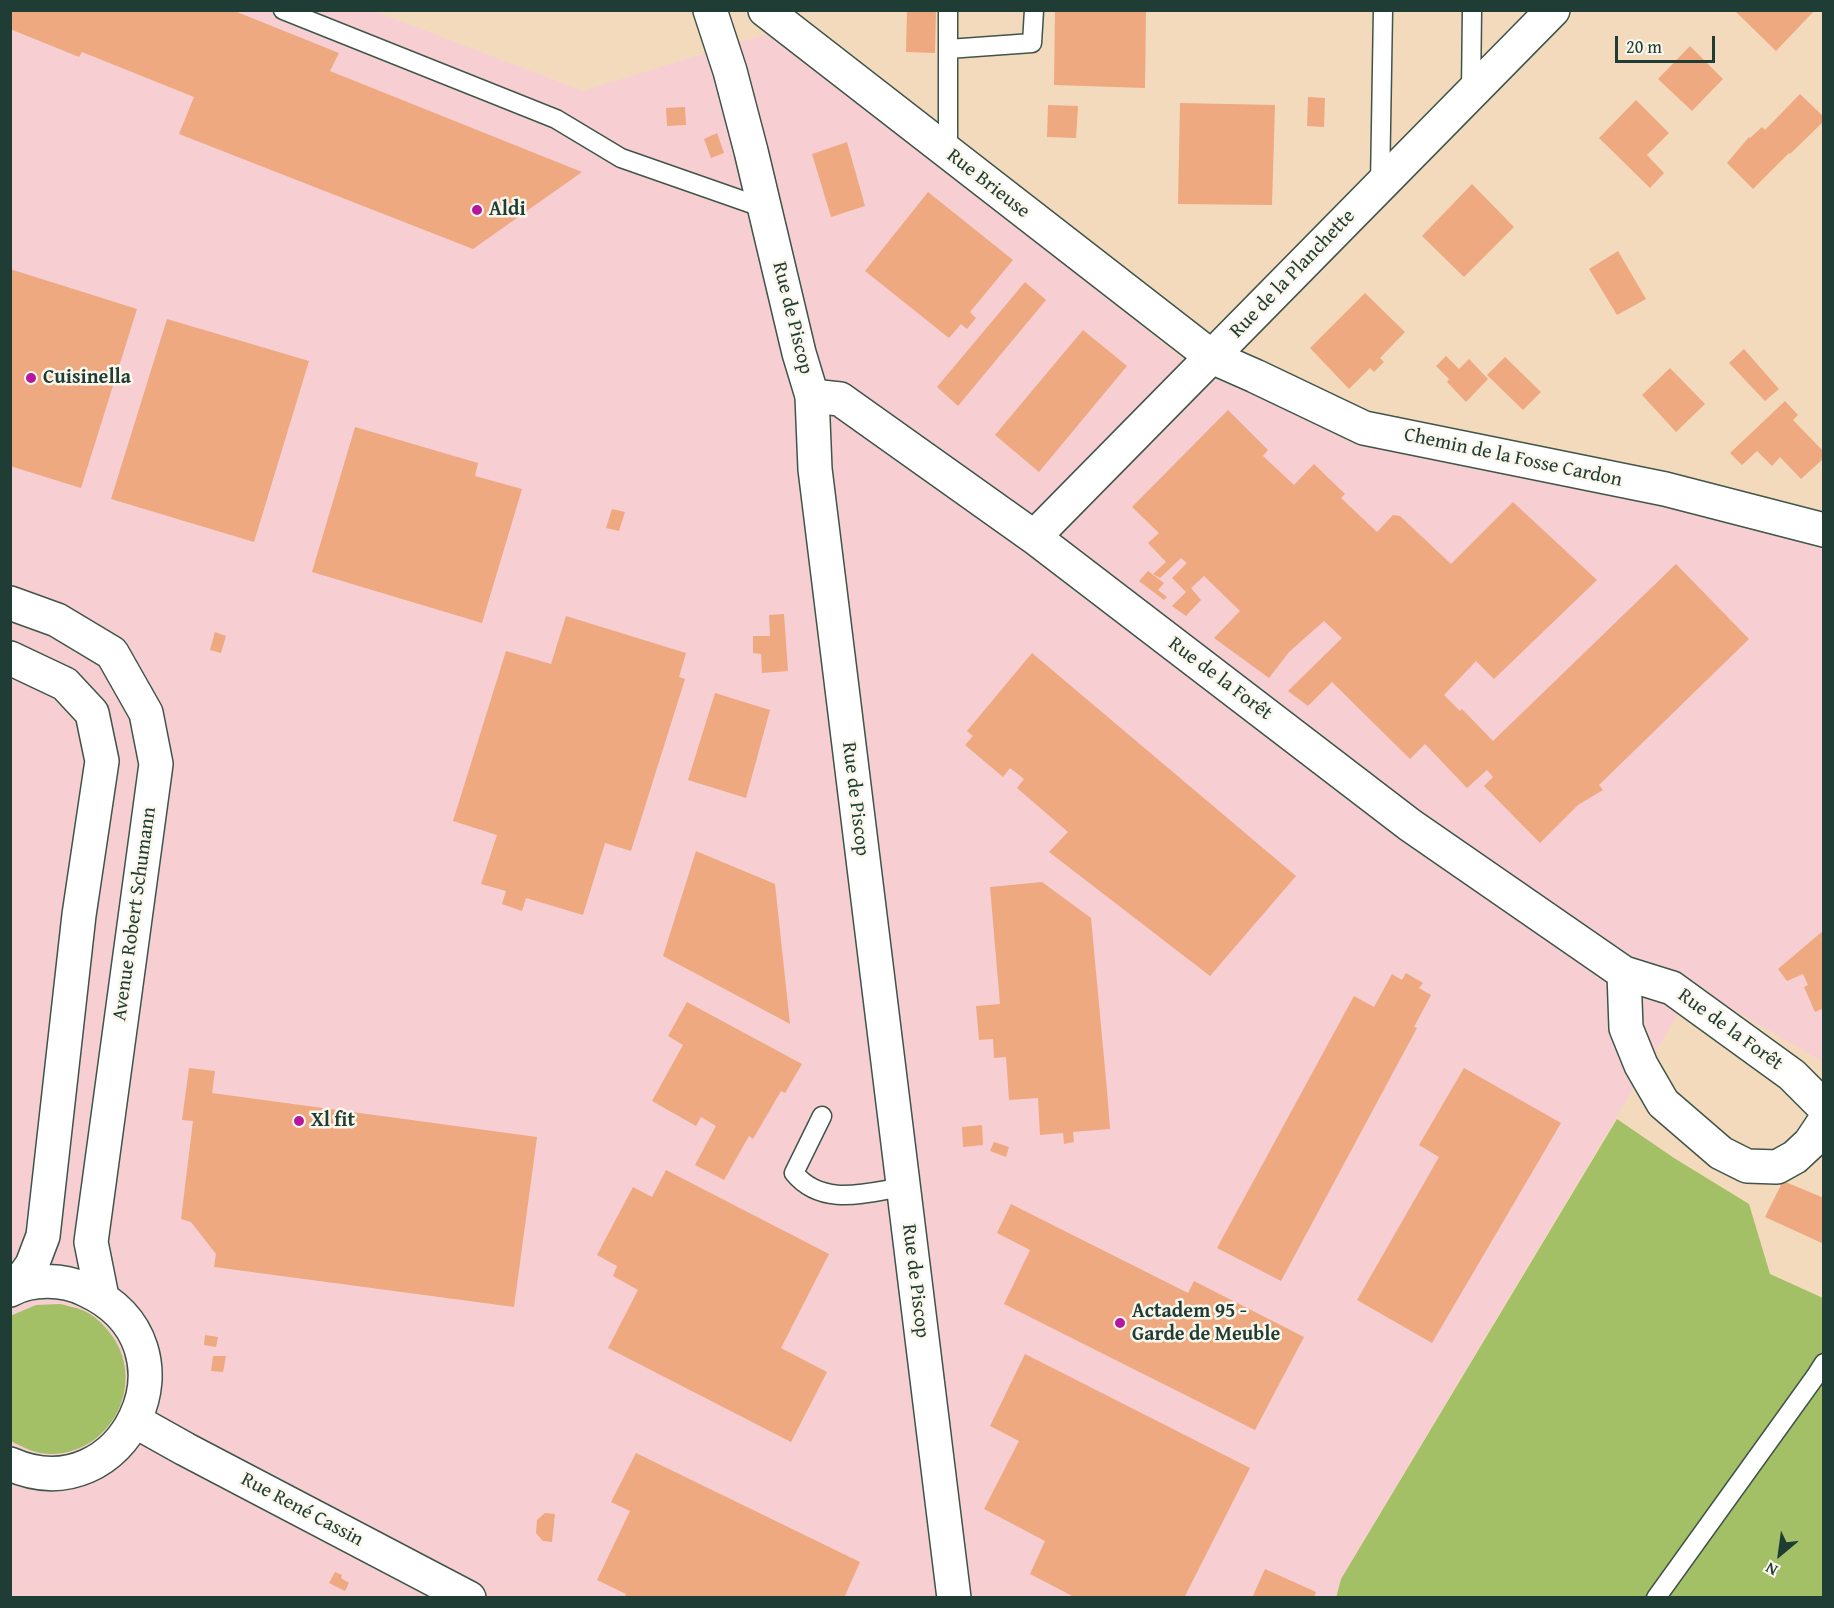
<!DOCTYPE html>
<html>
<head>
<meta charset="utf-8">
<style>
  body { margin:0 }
  #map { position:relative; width:1834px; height:1608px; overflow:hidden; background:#f3dabc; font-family:"Gentium Book Plus",serif }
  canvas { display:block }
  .frame { position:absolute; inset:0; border:12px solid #1f3d34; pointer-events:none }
  .north { position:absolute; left:1750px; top:1524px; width:60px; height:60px; -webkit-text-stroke:4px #fbf7ec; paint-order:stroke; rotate:209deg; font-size:16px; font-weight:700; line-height:24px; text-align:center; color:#1f3d34 }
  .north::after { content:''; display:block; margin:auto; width:21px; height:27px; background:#1f3d34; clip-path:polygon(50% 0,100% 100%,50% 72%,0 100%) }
  .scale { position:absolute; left:1615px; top:36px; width:100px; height:27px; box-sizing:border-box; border:3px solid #1f3d34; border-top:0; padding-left:8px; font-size:18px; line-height:21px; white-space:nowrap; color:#1f3d34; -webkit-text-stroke:4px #fbf7ec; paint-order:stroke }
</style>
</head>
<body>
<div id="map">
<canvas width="1834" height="1608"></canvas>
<div class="frame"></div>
<div class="north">N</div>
<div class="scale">20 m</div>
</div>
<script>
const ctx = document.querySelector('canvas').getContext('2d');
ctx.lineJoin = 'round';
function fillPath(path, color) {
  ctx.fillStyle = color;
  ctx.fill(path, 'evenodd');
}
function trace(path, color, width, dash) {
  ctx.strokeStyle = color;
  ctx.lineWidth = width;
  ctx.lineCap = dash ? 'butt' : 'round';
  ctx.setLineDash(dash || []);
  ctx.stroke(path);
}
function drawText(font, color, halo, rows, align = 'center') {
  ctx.font = font + ' "Gentium Book Plus",serif';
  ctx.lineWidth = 5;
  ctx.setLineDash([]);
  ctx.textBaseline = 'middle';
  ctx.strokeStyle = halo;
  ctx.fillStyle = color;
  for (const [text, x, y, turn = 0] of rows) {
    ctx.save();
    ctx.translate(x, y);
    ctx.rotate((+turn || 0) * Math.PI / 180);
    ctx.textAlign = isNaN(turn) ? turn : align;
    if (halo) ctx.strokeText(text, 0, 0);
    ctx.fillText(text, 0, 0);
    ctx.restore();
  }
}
fillPath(new Path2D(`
  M11,11h363l209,80 196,-61 411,335 633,170v527l-129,-75 -353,592 -5,18 -1325,1z`), '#f7cfd2');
fillPath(new Path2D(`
  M1617,1119l57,39 75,46 21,70 53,24v299l-487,1 5,-19z
  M60,1304c7,2 15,3 22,6 11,4 21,14 28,23 37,47 4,118 -56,121 -16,1 -30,-6 -43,-13l-1,-125 26,-11z`), '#a4c067');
fillPath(new Path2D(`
  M10,10h222l107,43 -9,18 252,101 -109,77 -294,-115 15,-37 -112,-45 -3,5 -69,-28z
  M907,10h29l-1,43 -29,-1z
  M1055,10h91l-1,78 -91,-3z
  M1734,10h81l-39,41z
  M1690,46l33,33 -31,32 -34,-32z
  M1800,94l24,23v4l-34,33 -1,-1 -36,36 -26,-26 22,-26 1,1 12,-11 3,3z
  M1308,97l17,1 -1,29 -17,-1z
  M1636,100l33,33 -22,22 17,18 -14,15 -51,-50z
  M1180,103l95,2 -3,100 -94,-1z
  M1048,105l30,1 -2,32 -29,-1z
  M685,107l1,18 -19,1 -1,-18z
  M717,133l7,20 -13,5 -7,-19z
  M847,142l18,64 -34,11 -19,-63z
  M1472,184l42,43 -50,50 -42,-41z
  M928,192l85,68 -43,52 6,6 -9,11 -6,-5 -12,14 -84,-67z
  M1618,251l28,48 -29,16 -28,-46z
  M10,269l127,40 -56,179 -71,-22z
  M1025,282l21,18 -88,106 -21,-19z
  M1365,293l40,39 -25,26 4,4 -10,10 -4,-4 -21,21 -39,-41z
  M167,319l142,42 -55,181 -143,-43z
  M1083,330l44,36 -88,106 -44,-37z
  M1744,349l35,40 -14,12 -36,-38z
  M1446,356l13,13 10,-10 19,20 -22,23 -19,-20 2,-3 -13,-13z
  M1505,357l36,35 -18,18 -36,-35z
  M1670,368l35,36 -29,28 -34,-37z
  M1785,401l13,14 -5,5 31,32v6l-23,21 -21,-22 -8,9 -15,-15 -15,14 -12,-12z
  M1228,410l40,40 -5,6 31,29 20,-21 31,30 -4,4 36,34 16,-17 7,1 51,48 62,-62 84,78 -103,99 -18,-18 -32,34 16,16 2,-2 31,32 183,-177 73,75 -150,146 4,5 -25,15 -38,38 -56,-57 9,-9 -6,-7 -20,18 -42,-44 -15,15 -78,-77 -24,24 -20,-15 54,-53 -18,-17 -35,31 -20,26 -55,-40 26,-27 -36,-35 -13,12 10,12 -15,16 -14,-10 14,-14 -14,-14 15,-15 -6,-5 -21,20 -7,-4 13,-12 -18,-19 11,-10 -27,-26z
  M355,427l123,36 -3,13 47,13 -40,134 -170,-51z
  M612,509l13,3 -6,19 -13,-3z
  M1148,571l16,12 -6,7 9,7 -3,3 -25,-19z
  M784,614l4,57 -26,2 -1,-19 -8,-1v-17h17l-1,-21z
  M566,616l120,37 -7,24 6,2 -54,172 -26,-8 -22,72 -57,-17 -4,13 -20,-7 4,-13 -25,-7 16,-49 -44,-14 53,-170 45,13z
  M215,632l11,4 -5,17 -11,-3z
  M1032,653l264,223 -86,100 -161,-124 19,-20 -51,-44 7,-9 -14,-11 -7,9 -38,-32 8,-9 -6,-5z
  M715,693l55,17 -24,88 -58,-18z
  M696,851l79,33 15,140 -127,-68z
  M1042,882l49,36 16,172 3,39 -37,3 1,10 -10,2 -1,-11 -23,2 -2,-37 -29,2 -3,-43 -12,1 -1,-19 -14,1 -3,-34 24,-2 -10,-117z
  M1824,930v78l-9,4 -11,-25 4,-2 -5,-11 -16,7 -9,-12z
  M1406,973l17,10 -4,5 12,7 -17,32 3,1 -136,253 -64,-33 137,-252 20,11 18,-33 10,6z
  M687,1002l115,62 -17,29 -4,-2 -28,48 -4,-3 -25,44 -29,-15 21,-39 -15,-9 -5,9 -44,-25 31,-56 -15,-9z
  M189,1068l26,3 -3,22 325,44 -23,170 -300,-40 2,-13 -25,-32 -10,-3 12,-98 -11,-1z
  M1464,1068l97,55 -129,220 -75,-43 82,-143 -20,-12z
  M982,1125l1,20 -20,2 -1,-20z
  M994,1142l15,5 -3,10 -16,-6z
  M666,1170l163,84 -48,94 46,24 -36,70 -183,-94 30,-58 -25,-14 4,-10 -20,-11 36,-68 19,10z
  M1783,1181l41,17v46l-59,-27z
  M1011,1204l177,89 6,-12 110,56 -49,93 -251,-126 26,-54 -33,-17z
  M205,1335l13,2 -2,10 -12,-2z
  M1025,1354l225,114 -66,130h-108l-46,-24 15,-33 -61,-32 35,-68 -29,-15z
  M213,1356h13l-3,16 -12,-1z
  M636,1453l224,109 -16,36h-220l2,-4 -29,-14 33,-69 -19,-9z
  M545,1513l10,1 -3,28 -9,-1 -7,-8 1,-13z
  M1265,1569l51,23 -2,6h-62z
  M335,1572l7,3 -1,3 8,5 -4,8 -16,-8z`), '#eea980');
const service = new Path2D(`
  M283,10l273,109 65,39 143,50
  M948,49l84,-6 2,-33
  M1471,92l1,-82
  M948,153v-143
  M1380,185l3,-175
  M822,1116l-28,57c28,34 71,20 109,14
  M1656,1598l159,-221 9,-14`);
const minor = new Path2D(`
  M765,10l447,347 43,19 109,52 301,61 159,41
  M812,396l28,3 194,138 376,288 214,148
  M1034,537l519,-527
  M10,603l47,17 55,33 34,60 10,51 -65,478 11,55
  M10,658l55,26 27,29 10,48 -23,154 -36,321 -11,29 -16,22
  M1824,1107l-32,-32 -120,-87 -48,-15 2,55 15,37 22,38 58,50 26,13 30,1 18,-10 15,-14 14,-21
  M10,1290c22,-12 54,-11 76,0 120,55 38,225 -76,174
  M135,1421l50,28 284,149`);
const tertiary = new Path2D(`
  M710,10l20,61 21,80 48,202 13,43 3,73 139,1129`);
trace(service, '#3f5548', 21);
trace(minor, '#3f5548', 36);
trace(tertiary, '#3f5548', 36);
trace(service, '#fff', 18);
trace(minor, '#fff', 33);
trace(tertiary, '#fff', 33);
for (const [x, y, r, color] of [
  [477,210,6,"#b5179e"],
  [31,378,6,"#b5179e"],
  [299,1121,6,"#b5179e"],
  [1120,1323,6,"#b5179e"]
]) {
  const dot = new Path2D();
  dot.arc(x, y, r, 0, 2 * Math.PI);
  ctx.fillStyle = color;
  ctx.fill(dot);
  trace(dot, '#fbf7ec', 2);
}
drawText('20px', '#1f3d34', '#fbf7ec', [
  ["Rue Brieuse",988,184,38],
  ["Rue de la Planchette",1293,274,-46],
  ["Rue de Piscop",792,318,76],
  ["Chemin de la Fosse Cardon",1513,458,12],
  ["Rue de la Forêt",1220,679,37],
  ["Rue de Piscop",855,799,83],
  ["Avenue Robert Schumann",135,914,-82],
  ["Rue de la Forêt",1730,1030,36],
  ["Rue de Piscop",915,1281,83],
  ["Rue René Cassin",302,1510,28]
]);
drawText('bold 20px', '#1f3d34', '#fbf7ec', [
  ["Aldi",489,210],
  ["Cuisinella",43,378],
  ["Xl fit",311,1121],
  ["Actadem 95 -",1132,1312],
  ["Garde de Meuble",1132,1335]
], 'left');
</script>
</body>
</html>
